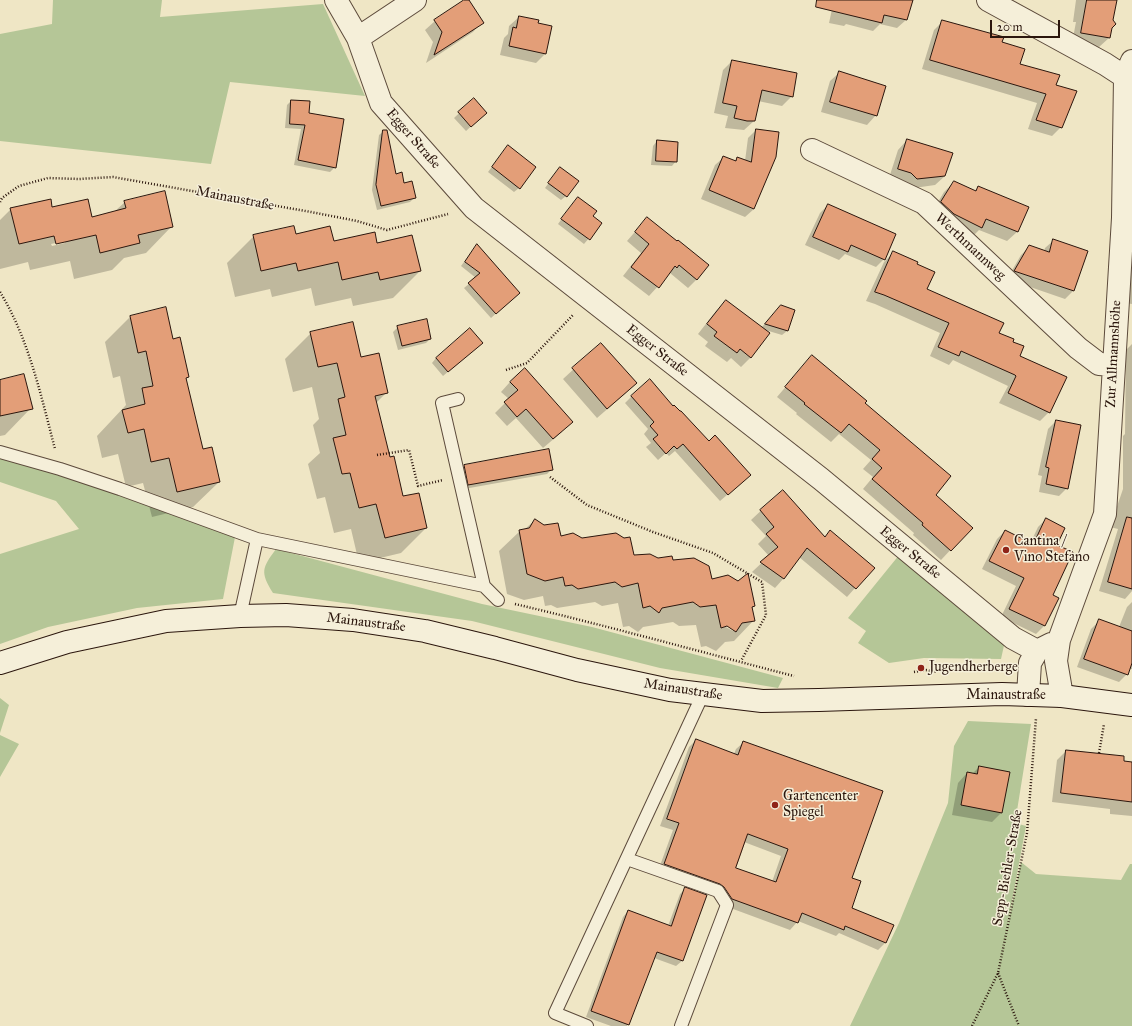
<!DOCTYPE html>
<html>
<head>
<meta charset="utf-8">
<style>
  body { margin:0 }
  #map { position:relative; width:1132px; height:1026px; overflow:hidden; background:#efe6c5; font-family:"IM FELL Great Primer",serif }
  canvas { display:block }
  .scale { position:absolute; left:990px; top:20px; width:70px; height:18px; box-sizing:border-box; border:2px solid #2b160d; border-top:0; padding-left:5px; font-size:12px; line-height:14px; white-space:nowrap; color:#2b160d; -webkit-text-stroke:3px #f5efd9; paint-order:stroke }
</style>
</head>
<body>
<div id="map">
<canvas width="1132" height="1026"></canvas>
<div class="scale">20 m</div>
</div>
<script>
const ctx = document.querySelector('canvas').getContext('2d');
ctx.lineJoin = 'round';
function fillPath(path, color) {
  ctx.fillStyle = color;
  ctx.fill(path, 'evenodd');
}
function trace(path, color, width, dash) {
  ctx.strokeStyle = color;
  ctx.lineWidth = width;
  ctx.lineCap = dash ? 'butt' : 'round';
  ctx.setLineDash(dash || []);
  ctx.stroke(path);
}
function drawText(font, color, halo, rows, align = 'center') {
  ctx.font = font + ' "IM FELL Great Primer",serif';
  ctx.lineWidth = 3;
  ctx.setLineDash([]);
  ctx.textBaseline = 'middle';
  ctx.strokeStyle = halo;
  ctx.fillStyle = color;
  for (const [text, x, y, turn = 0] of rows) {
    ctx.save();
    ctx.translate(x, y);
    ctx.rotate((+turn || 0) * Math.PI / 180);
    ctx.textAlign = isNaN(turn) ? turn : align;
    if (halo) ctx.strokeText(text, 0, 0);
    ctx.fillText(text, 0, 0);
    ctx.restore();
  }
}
fillPath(new Path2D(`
  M53,0h109l-2,17 163,-13 42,92 -135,-14 -19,82 -211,-23v-107l52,-10z
  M0,452l236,80 -13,67 -86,9 -89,19 -48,17v-90l79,-25 -23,-28 -56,-19z
  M276,549l206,55 110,23 191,51 -5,10 -118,-20 -188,-47 -199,-28c-13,-21 -11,-25 3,-44z
  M904,549l103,83 -6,27 -77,-1 -35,5 -31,-20 8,-12 -18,-13z
  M0,698l9,7 -9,28z
  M968,721l63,3 -16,99 11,3 -20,107 15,-71 15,12 85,6 9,-16h2v162h-282l49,-103 49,-120 6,-57z
  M0,735l19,9 -19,33z`), '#b5c697');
fillPath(new Path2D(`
  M466,0h2l14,22 -9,10 -47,31 7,-21 -8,-12 10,-9z
  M834,0h76l-4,20 -9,8 -17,-4 -7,7 -27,-7 -2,2 -15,-3z
  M1076,0h40l-7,38 -10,9 -27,-4 4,-21h-3z
  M519,17l18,7 9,29 -10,10 -36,-8 4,-17 4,-4 1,-8z
  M943,21l58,22 18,21 36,22 6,41 -9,9 -24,-7 9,-26 -115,-34 12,-39z
  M732,61l60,35 -10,10 -24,-5 -4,20 -10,9 -19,-2 3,-12 -14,-3 9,-43z
  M840,72l36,43 -9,10 -46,-13 9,-31z
  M474,99l7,18 -15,14 -12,-13z
  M291,101l17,13 27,53 -5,5 -36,-7 7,-36 -16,-1 2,-23z
  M756,130l-2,79 -9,8 -44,-18 14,-34 9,-8 10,4 4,-3 7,3 3,-23z
  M384,131l11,44 19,23 -4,4 -33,8 -5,-20 7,-55z
  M907,140l38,36 -10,9 -28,4 -18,-11 9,-28z
  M657,141l19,20 -4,5 -21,-1 2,-19z
  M504,151l15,37 -5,4 -26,-20z
  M556,173l10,23 -5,4 -16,-12z
  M954,182l20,9 5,-4 48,20 -10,25 -10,9 -28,-11 -7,7 -40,-25 12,-20z
  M125,202l47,24 -26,27 -22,5 -12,12 -38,9 -4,-18 -40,9 -2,-8 -28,7v-49l11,-11 41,-1 39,10 23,-6zM65,241v2l-13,3 -1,-2z
  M574,202l27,22 -17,20 -26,-20z
  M828,205l56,54 -8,8 -31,-13 -6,6 -34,-15 15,-32z
  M647,218l50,61 -9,9 -18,-15 -21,23 -26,-20 18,-23 -14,-12z
  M295,235l38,8 43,1 44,27 -27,27 -40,8 -2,-8 -36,8 -4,-18 -39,9 -2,-8 -35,8 -8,-34 27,-27z
  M1054,240l20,50 -9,9 -58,-20 14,-24 9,-9 14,5 1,-3z
  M1132,248v56l-7,-1z
  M473,250l41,47 -23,21 -27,-30 12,-10 -15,-12z
  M893,253l33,36 86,53 37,70 -9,9 -41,-18 9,-17 -55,-26 -4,5 -19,-9 10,-23 -65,-29 -9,-3 18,-39z
  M726,301l35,27 20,-22 13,4 -7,21 -5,4 -20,-6 -11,28 -10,10 -10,-9 -4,4 -22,-16 3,-4 -10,-8 18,-23z
  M130,317l43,23 15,37 -2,2 16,71 17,32 -26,25 -41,10 -9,-34 -17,4 -8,-33 -16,4 -5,-22 29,-31 -6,-29 -7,2 -8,-36z
  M398,327l32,12 -4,4 -28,7 -5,-18z
  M311,333l49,25 27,34 -11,11 13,55 14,39 23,31 -25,25 -42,10 -8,-34 -17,4 -9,-36 -8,2 -9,-35 12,-11 -7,-28 6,-6 -7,-32 -19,5 -8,-33z
  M601,344l25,49 -29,25 -34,-39z
  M1132,344v247l-7,8 -26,-8 19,-62 -8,-2 13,-38v-53l2,-2 1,-84z
  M477,347l-34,29 -11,-13 4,-5z
  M812,356l52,48 70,91 37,33 -30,32 -28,-25 1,-2 -51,-44 10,-12 -10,-8 8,-9 -32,-26 -8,8 -35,-28 1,-1 -20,-16z
  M0,380l31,28 -26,27 -5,1z
  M510,382l52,50 -19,16 -27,-30 -9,8 -12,-13 14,-14 -8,-7z
  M632,396l41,11 69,75 -22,19 -45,-50 -6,5 -3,-3 -8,7 -12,-13 5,-4 -7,-9 4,-5 -23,-26z
  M1056,421l11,67 -8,8 -20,-4 3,-16 -4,-1 10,-46z
  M464,466l88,3 -5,5 -83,15 -4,-18z
  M782,491l73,97 -8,9 -48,-40 -16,22 -8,9 -23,-16 17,-16 -11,-12 8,-8 -15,-16z
  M1046,519l9,26 -3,50 5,3 -13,28 -8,8 -35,-17 15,-31 -34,-17 15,-30 8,-8 25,13 8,-17z
  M535,520l25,17 21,2 52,17 39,5 39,19 43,26 -2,2 2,12 -20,21 -9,1 -9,9 -10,-5 -5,1 -5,-22 -17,1 -6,-4 -30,5 -5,5 -9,-6 -6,1 -5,-24 -16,3 -7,-4 -38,6 -6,-3 -6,1 -2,-10 -19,4 -17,-6 -8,-43 21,-20 5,-2zM723,623l10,6v2l-11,-6z
  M1132,602v67h-3l-2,5 -8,8 -42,-15 14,-38 9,-9 19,7 8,-20z
  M696,740l38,14 2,-5 8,-7 107,136v31l41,17 -7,17 -7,7 -39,-17 -3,3 -38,-15 -8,9 -65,-24 -8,-12 -59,-23 15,-41 -13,-4 29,-79zM744,842l37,14 -9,26 -37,-13z
  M1066,751l66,12v53l-22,-2v-5l-58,-7 5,-42z
  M979,767l30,5 -8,41 -9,9 -40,-7 6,-32 9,-10 5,1z
  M685,889l-3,72 -6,5 -22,-8 -27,68h-16l-25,-9 37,-100 5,-6 40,15 12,-32z`), '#0003');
const building = new Path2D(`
  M464,0h5l15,23 -50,32 8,-23 -8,-12z
  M817,0h96l-6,20 -23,-5 -2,8 -66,-16z
  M1087,0h30l-4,20 3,4 -4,4 -2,10 -29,-5z
  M519,16l20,4 -1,3 14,3 -6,28 -37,-8 4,-19 3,1z
  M942,20l62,17 -2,5 23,7 -5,15 40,11 -4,10 21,6 -15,37 -26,-8 10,-26 -116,-34z
  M732,60l65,13 -4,24 -31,-7 -7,31h-8l-13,-3 3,-12 -14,-3z
  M839,71l47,15 -9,30 -47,-14z
  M474,98l13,15 -16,14 -13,-15z
  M291,100l19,1 -1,12 35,6 -8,49 -38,-8 7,-35 -15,-1z
  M756,129l23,3 -3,25 -22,52 -45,-19 14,-34 13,5 1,-4 14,5z
  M383,130h4l9,44 6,-2 2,11 8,-2 4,17 -35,8 -5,-21z
  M907,139l46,14 -8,23 -28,3 -6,-6 -13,-4z
  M657,140l21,2 -1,20 -21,-1z
  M508,145l28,22 -16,22 -28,-22z
  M560,167l19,14 -12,16 -19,-14z
  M954,181l22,10 2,-5 51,21 -11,25 -32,-13 -4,9 -28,-14 -13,-12z
  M165,191l8,36 -35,8 2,8 -40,10 -4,-18 -40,9 -2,-8 -35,8 -9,-36 41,-9 1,8 36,-8 4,18 34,-9 -2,-7z
  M578,197l19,14 -4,5 9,7 -12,17 -29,-21z
  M828,204l68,30 -11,26 -34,-15 -3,7 -35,-15z
  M647,217l30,24 1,-1 31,25 -12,15 -18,-15 -2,3 -2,-2 -16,22 -28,-21 18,-23 -14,-12z
  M294,226l2,8 34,-8 4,15 41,-9 2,11 35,-8 9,36 -41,9 -2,-8 -36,8 -4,-18 -40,9 -2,-8 -35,8 -8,-36z
  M1053,239l35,12 -14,40 -60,-20 15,-26 20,7z
  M477,244l43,49 -24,21 -28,-31 12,-10 -15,-11z
  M893,251l25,11 -1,2 18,8 -8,17 77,34 -5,10 15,6 -1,3 11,4 -4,10 47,21 -17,36 -42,-20 8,-17 -1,-1 -54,-24 -2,5 -21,-9 11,-24 -65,-28 -9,-3z
  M726,300l44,33 -19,25 -11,-9 -3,4 -23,-17 3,-4 -10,-8z
  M781,305l14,5 -7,21 -23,-7z
  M166,307l7,32 7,-2 9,40 -3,1 17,71 9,-2 8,35 -43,10 -8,-34 -18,4 -7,-33 -16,4 -6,-23 23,-6 -3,-16 11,-2 -7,-35 -8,2 -8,-37z
  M427,319l4,20 -29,7 -5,-20z
  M353,322l8,35 18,-4 9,40 -13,3 15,61 4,-1 9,40 16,-3 8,35 -42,10 -9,-34 -17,4 -9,-35 -8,1 -9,-36 13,-3 -8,-36 7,-2 -8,-34 -19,4 -8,-35z
  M470,328l13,15 -35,29 -12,-14z
  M601,343l36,40 -30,26 -35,-41z
  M812,355l55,46 -2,2 86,73 -15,19 37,33 -22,23 -29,-26 1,-2 -51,-44 10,-11 -10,-9 8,-9 -31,-26 -8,9 -37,-29 1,-1 -20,-16z
  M525,368l48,54 -20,17 -27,-30 -9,8 -13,-15 14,-12 -8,-8z
  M24,374l9,35 -33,7v-36z
  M650,379l23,27 1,-1 6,6h1l28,30 6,-6 36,40 -23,20 -45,-51 -6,5 -3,-3 -8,8 -13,-15 5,-4 -8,-9 4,-4 -23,-26z
  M1056,420l25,5 -13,64 -22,-5 3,-16 -3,-1z
  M549,449l4,21 -85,15 -4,-20z
  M783,490l42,47 5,-7 45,38 -19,21 -49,-41 -23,31 -24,-17 18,-15 -12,-13 8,-7 -14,-17z
  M1127,517l5,1v71l-24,-7z
  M1046,518l19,10 -8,17 16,7 -20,43 6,3 -14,28 -36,-17 15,-31 -35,-17 16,-31 28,14z
  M535,519l9,6 14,-2 3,13 12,-3 9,5 34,-5 8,5 6,-1 4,18 16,-1 8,4 14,-2 1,4 21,-2 15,8 3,13 16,-4 10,6 10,-8 7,33 -3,1 3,14 -13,2 -6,9 -9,-6 -6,2 -5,-23 -16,2 -7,-5 -31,6 -3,5 -9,-7 -7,2 -5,-25 -16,4 -7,-5 -37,7 -6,-4 -7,1 -2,-9 -18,4 -18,-7 -8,-44 10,-2z
  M1099,619l33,12v32l-4,12 -44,-16z
  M696,739l42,16 5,-14 140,50 -31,87 9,3 -9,27 42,17 -8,18 -41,-17 -1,4 -42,-17 -4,10 -66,-24 -8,-12 -4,-3 -56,-20 15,-41 -12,-4zM748,834l40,15 -12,33 -40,-14z
  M1066,750l58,6v5l8,1v40l-71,-9z
  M979,766l31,6 -8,41 -41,-8 6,-33 10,2z
  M685,887l22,8 -24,66 -26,-9 -28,73 -38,-14 37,-101 43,16z`);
fillPath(building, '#e39e78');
trace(building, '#2b160d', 1);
const service = new Path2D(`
  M458,399l-16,4 42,183
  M0,452l60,17 60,20 137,50 227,47
  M484,586l14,14
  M240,616l17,-77
  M627,859l91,32 9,14 -46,121
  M587,1026l-32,-13 148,-319`);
const minor = new Path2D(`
  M336,0l22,38 23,65 93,105 347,271 192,159 24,13
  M988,0l117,64 20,13
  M358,38l57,-38
  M812,150l112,53 154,145 21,16 14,1
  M1028,695l2,-32 7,-12 14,-7
  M1062,696l-6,-35 3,-21 46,-126 18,-296 2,-141 7,-16`);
const secondary = new Path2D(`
  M0,663l67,-21 99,-21 74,-5 46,-1 67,5 72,11 70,17 82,22 93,20 92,11 57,-1 183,-6 60,2 70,9`);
trace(service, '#5c4a3b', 14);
trace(minor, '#5c4a3b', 24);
trace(secondary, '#2b160d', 24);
trace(new Path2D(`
  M0,202l2,-4 17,-12 29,-8 31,1 34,-2 198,35 46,9 30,9 61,-16
  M0,292c29,47 41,104 55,157
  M506,370l21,-7 46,-48
  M377,455l32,-5 9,36 25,-6
  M550,477l37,28 66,27 60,21 49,29 4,33 -25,46
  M515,604c93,22 186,48 279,72
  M914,672l12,-2 11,2
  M1099,753l5,-29
  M998,973l21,53
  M972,1026l26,-53 23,-111 6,-29 9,-115`), '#2b160d', 2.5, [1, 2]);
trace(service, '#f5efd9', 12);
trace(minor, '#f5efd9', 22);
trace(secondary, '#f5efd9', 22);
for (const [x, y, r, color] of [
  [1006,550,4,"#8f2418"],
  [921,668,4,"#8f2418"],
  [775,805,4,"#8f2418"]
]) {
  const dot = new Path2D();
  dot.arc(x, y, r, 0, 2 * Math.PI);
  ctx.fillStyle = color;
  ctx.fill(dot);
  trace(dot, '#f5efd9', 1.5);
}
drawText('14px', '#2b160d', '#f5efd9', [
  ["Egger Straße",413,139,49],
  ["Mainaustraße",235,199,11],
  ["Werthmannweg",970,247,43],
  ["Egger Straße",657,351,38],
  ["Zur Allmannshöhe",1114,354,-87],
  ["Egger Straße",910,553,39],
  ["Mainaustraße",366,623,7],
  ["Mainaustraße",683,690,9],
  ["Mainaustraße",1006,696],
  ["Sepp-Biehler-Straße",1008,868,-80]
]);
drawText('14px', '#2b160d', '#f5efd9', [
  ["Cantina /",1014,542],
  ["Vino Stefano",1014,558],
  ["Jugendherberge",929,668],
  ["Gartencenter",783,797],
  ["Spiegel",783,813]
], 'left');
</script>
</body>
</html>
